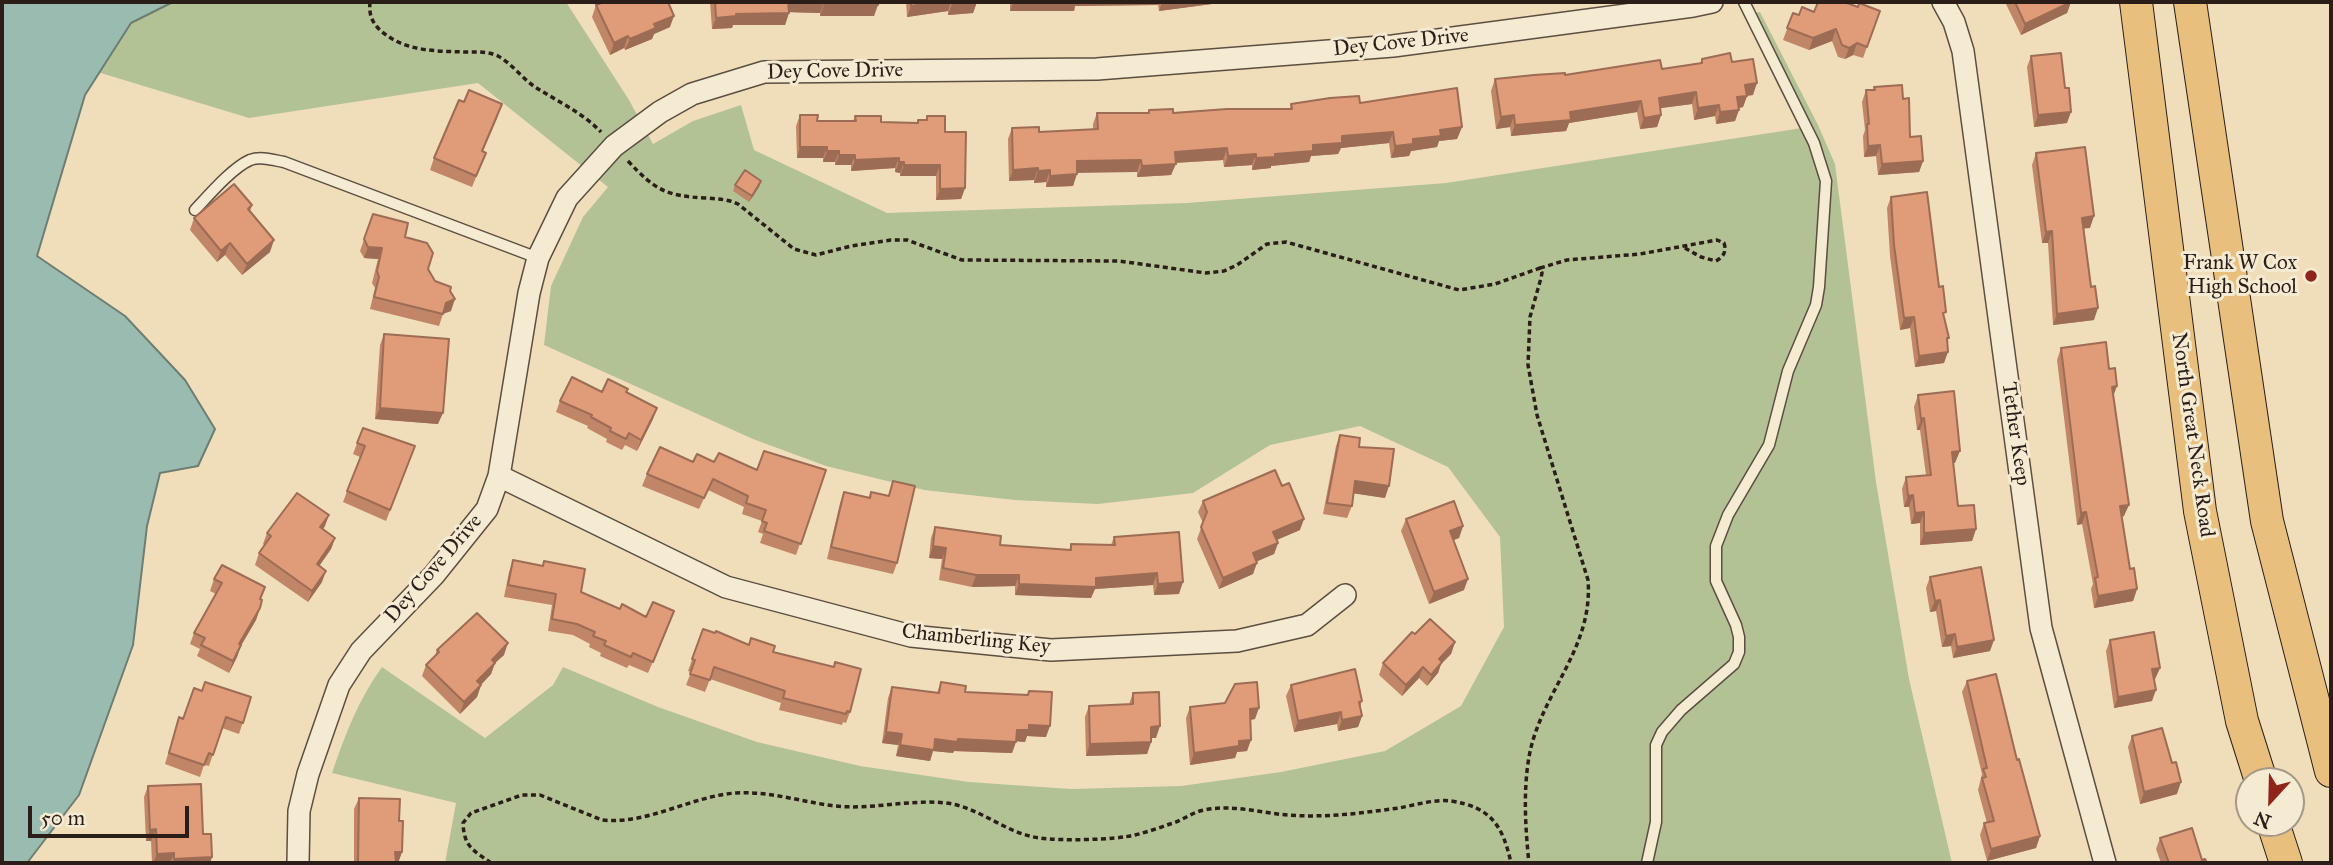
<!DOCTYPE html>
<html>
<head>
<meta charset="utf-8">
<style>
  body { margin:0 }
  #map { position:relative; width:2333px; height:865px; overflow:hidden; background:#f0deba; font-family:"IM FELL Great Primer",serif }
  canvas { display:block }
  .frame { position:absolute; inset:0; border:4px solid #2b1e19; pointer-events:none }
  .north { position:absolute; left:2235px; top:767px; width:70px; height:70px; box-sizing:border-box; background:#f5ead2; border:2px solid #a49888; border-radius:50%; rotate:202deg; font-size:19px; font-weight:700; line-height:28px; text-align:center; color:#2b1e19 }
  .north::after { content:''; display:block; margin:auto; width:24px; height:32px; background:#8f2418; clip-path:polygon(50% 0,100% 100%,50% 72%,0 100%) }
  .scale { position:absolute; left:28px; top:806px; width:161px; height:32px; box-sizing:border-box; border:4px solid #2b1e19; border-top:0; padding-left:9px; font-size:21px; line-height:24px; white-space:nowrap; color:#2b1e19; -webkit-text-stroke:5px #f5ead2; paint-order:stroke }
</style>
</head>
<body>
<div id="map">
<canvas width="2333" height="865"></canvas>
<div class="frame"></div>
<div class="north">N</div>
<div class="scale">50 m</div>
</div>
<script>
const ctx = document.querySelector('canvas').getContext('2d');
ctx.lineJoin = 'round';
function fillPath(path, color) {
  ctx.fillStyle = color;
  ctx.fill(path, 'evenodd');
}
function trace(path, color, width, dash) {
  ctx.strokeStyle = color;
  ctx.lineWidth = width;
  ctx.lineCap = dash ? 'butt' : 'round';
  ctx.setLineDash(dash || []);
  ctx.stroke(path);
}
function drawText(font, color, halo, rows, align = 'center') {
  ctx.font = font + ' "IM FELL Great Primer",serif';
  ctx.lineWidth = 6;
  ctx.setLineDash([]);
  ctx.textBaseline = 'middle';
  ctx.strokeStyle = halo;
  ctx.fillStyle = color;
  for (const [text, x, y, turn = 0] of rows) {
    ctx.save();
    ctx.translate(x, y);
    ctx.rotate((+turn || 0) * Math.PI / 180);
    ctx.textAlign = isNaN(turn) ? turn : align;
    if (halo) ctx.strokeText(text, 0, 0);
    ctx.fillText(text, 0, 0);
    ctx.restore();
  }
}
fillPath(new Path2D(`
  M2,2h564l63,98 24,44 40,-23 48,-16 13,45 133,63 300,-10 259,-20 356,-55 -56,-113 14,-3 58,113 17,39 41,318 33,197 43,184h-1507l11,-60 -124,-30c13,-38 26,-73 50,-106l103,71 68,-53 10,-18 95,40 99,35 103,24 109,16 102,7 110,-3 100,-14 104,-21 76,-45 43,-79 -4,-90 -52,-70 -88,-41 -90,19 -77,48 -95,11 -83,-4 -91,-10 -98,-24 -73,-27 -209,-94 7,-59 32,-69 25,-30 -130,-104 -229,35 -247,-75z`), '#b3c295');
const water = new Path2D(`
  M2,2h171l-42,21 -46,72 -48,161 88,60 60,64 30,49 -17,37 -38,7 -13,53 -14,119 -54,150 -52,68h-25z`);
fillPath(water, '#9abcb0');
trace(water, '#6e7d74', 2);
const lane = new Path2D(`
  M195,210c14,-15 37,-42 55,-50 11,-4 23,0 34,2l254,96
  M1647,863l9,-41v-77l6,-13 19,-22 53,-46 5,-12v-15l-3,-12 -20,-44v-35l12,-31 41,-70 19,-74 28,-66 3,-18 7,-106 -12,-38 -70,-141`);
const street = new Path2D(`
  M1943,2l11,20 9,29 78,577 64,235
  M499,476l227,111 185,49 140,14 186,-9 70,-16 38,-30
  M298,863l1,-52 9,-37 31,-89 22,-34 73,-76 53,-66 12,-33 30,-183 9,-35 29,-60 47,-52 46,-34 32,-18 72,-22 333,-3 296,-23 300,-40 19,-4`);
const primary = new Path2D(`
  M2136,2l64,509 42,210 19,60
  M2190,2l77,519 64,250
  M2273,823l13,40`);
trace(lane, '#5c4e41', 13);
trace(street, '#5c4e41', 24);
trace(primary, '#2b1e19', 34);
trace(new Path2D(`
  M370,2c-1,12 1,19 10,28 24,22 56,21 86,22 11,0 21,-1 32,4 13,7 24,22 37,31 22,14 48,26 66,45
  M628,161c27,29 38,35 77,37 12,1 23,1 33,6l56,45 22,6 35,-9 40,-6h16l55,20 157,1 87,12 18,-2 13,-6 30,-21 19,-2 173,48 36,-6 45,-16 2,5 -1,5 -11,39 -2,48 9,50 51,165c5,63 -38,104 -55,160 -11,37 -8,86 -4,123
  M1540,268l27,-8 73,-6 77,-14 7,3c3,9 -1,14 -8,18l-15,-4 -18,-10
  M491,863c-18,-13 -27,-16 -28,-40l8,-10 51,-18h18l62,25c46,5 89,-24 134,-27 34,-2 66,9 99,13 37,4 74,-7 111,-3 34,4 60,31 94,35 20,3 75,2 95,-3 12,-3 24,-7 35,-11 12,-3 22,-12 34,-14 29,-6 56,3 84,5 37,3 74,-2 111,-7 16,-3 36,-9 52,-7 40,6 52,25 60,62`), '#2b1e19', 3.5, [5, 3.5]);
trace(lane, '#f5ead2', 10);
trace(street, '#f5ead2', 21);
trace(primary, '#e8bf7d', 32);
fillPath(new Path2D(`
  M710,2h168l-4,14h-54v-3l-31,-1 -4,13h-52l-1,3 -20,1z
  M906,2h71l-4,11 -25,2v-4l-41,6z
  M1010,2h217l-68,9 -1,-6 -83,1 -1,5h-64z
  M2005,2h66l-4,11 -46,22z
  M596,5l74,22 -16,7 -2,5 -27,11 -1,-2 -14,7 -18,-38z
  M1858,7l22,4 -17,47 -10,-3 -8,4 -7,-2 -6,-16 -23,9 -26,-10 10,-27 6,2 15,-3z
  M2031,56l36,67 -33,4 -7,-60z
  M1702,59l30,3 21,33 -6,1 -4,11 -4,1 -4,13 -19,3 -1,-8 -21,4 -2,-16 -32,4 1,7 -4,12 -17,2 -3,-17 -68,11 -3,8 -55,5 -1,-9 -14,2 -5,-38 4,-12 167,-10 38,-6z
  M1874,87l29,12 7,38 13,24 -4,11 -41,3 -2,-19 -12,1 -1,-21 2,-6 -3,-28 4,-12h7z
  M1360,103l102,24 -5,12 -18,2 -2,6 -26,4 -2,5 -18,2 -2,-15 -48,5 -3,6 -27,2 -2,6 -38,4v2l-19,2v-5l-28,2 -1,-7 -48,3 -4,12 -34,2v-5h-60l-4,14 -27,1v-5l-12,1v-3l-25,1 -1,-42 4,-11 27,4 54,-2v-6l4,-11h51l1,-3 24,3 117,-4 1,-5z
  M800,115l17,6h36l2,-5 26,6 36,1 1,-3h8l1,-4 18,16 20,56 -4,11 -25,1v-24h-36v-3l-5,-1v-4l-44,3v-6h-16v-3h-12v-4h-26l-1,-32z
  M498,116l-15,35 3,2 -14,34 -42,-17 4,-12z
  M2036,153l54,75h-6l10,92 -41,5 -5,-82h-6l-10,-78z
  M761,181l-2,6 -10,15 -16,-11 2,-6z
  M1891,197l48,90 5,30 3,26 -3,20 -29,4 -5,-39 -10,2 -10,-74 -3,-48z
  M252,205l-2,7 20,40 -28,23 -17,-20 -8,7 -27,-32 4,-12z
  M373,214l32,23 23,32 7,12 15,10 1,20 -8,3 -4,12 -69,-17 5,-21 -3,-5 6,-24 -14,-1 -4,-7z
  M384,334l54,90 -63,-5 5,-74z
  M2061,348l52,49 11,119 -2,1 8,52 7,20 -4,12 -39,7 -3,-19 2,-5 -11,-60 -5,1 -20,-165z
  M602,392h25l26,27 -16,32 -12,-6 -3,5 -16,-8 1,-3 -20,-11 1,-2 -32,-14 4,-11z
  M1918,395l37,68h-2l5,43 18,23 -4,12 -52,4v-22l-9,1 -2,-17h-5l-2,-18 4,-12 20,-2 -6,-45h-3l-3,-23z
  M363,428l52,18 -29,75 -43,-19 17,-45 -7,-3z
  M1340,435l19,12 26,51 -31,-5 -2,13 -5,12 -24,-4 13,-68z
  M693,462h21l43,8h69l-30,85 -36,-12 3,-9 -5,-2 4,-11 -20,-7 2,-7 -36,-17 -9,19 -57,-23 5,-12z
  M893,481l4,82 -4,11 -66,-15 13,-56 4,-11 25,5 2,-5 17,4z
  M1203,501l97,29 -23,10 1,3 -4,11 -18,7 -3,13 -34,15 -22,-50 6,-16 -5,-11z
  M1406,519l57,7 -4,12 -6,2 11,50 -35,14 -28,-73z
  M325,526l-2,3 12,9 -4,11 -12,17 3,16 -14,20 -53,-37 4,-12 6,-7 -2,-2 4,-11z
  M935,527l65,18 69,5 2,-6 40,1 3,-8 65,-5v62l-25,1 -1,-10 -58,4 -4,9 -76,-3v-9l-43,1 -33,-7 3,-21 -13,-1 2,-20z
  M513,560l29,6 2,-5 37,31 39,17 50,13 -22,51 -19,-8 -2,3 -27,-12 1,-3 -12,-6 1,-3 -17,-9 -25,-4 4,-26 -48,-8 5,-25z
  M1930,577l60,74 -37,7 -2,-12 -9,1 -6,-36 -6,1 -4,-24z
  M214,579l47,20 -1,9 -4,12 -15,25 -4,12 -8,16 -32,-17 3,-7 -10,-5 4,-11 22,-39 -6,-3z
  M703,629l70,23 77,60 -4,11 -3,-1 -1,3 -63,-15 2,-7 -71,-24 -5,13 -19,-7 5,-13 -3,-1z
  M1415,634l40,8 -4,12 -10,10 -3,9 -11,13 -8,-8 -17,18 -23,-21 4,-12z
  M2110,640l50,28 -5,11 -1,1 -2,21 -38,7 -8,-57z
  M437,650l67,5 -9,8 -4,11 -10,11 -4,12 -17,17 -38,-38 4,-11 9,-9z
  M1967,681l50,79 23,76 -4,12 -49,13 -7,-26 4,-12h3l-9,-33 4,-16 -20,-82z
  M941,682l24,10 62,3 2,-4 17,46 -19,-1 -2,6 -9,-1 -4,12 -58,-2 -1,2 -20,-2 -3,10 -34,-5 2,-11 -16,-2 6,-45 4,-11 45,6z
  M1291,685l71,16 -2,6 2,9 -4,11 -20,4 -1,-7 -43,8 -8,-36z
  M202,691l49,6 -12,37 -17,-6 -13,38 -5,-1 -4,12 -35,-13 14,-47 4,1z
  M1133,693l23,45h-5v4l-4,12 -61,2 -1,-39 4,-11 40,-2z
  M1190,707l65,12 -4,1 -4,31 -10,1 -2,6 -45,7 -4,-47z
  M2132,736l45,58 -37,10 -12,-57z
  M148,786l55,48 9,23 -2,6h-58l-1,-22h-5l-2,-44z
  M359,798l40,23 3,31 -4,11h-44v-54z
  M2160,838l42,22 5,3h-46l-5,-14z`), '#c18568');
fillPath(new Path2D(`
  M788,2h36l-4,11 -36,-1z
  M936,2h15l-3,9 -41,6 4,-11z
  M977,2l-4,11 -25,2 4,-11z
  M1013,2h146l-1,3 -83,1 -1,5h-64z
  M1162,2h65l-68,9z
  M1235,2h29l-29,2z
  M2071,2l-4,11 -46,22 4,-11z
  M824,4l54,1 -4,11h-54z
  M789,13l-4,12h-52l-1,3 -20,1 4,-11 20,-4z
  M674,16l-4,11 -16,7 -2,5 -27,11 5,-11 24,-15z
  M1836,29l-4,12 -23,9 4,-12z
  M628,36l-4,12 -14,7 4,-12z
  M1857,43l-4,12 -8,4 4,-11z
  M1757,83l-4,12 -10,1h4l-4,11 -10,2 4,-12 8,-12z
  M1696,92l-4,12 -38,5 5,-11z
  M1641,101l-4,11 -68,11 -3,8 -55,5 4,-11 55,-13z
  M1719,105l-4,11 -21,4 4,-12z
  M1739,110l-4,11 -19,3 4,-12z
  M2071,112l-4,11 -33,4 4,-12z
  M1514,115l-4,12 -14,2 5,-12z
  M1661,115l-4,12 -17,2 4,-11z
  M1462,127l-5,12 -18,2 -2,6 -26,4 -2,5 -18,2 4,-12 45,-16z
  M1393,132l-4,11 -48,5 -3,6 -27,2 -2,6 -38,4v2l-19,2 4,-12 57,-13 29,-9z
  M1880,145l-4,11 -12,1 4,-11z
  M800,147h27l-4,11h-26z
  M1227,148l-4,12 -52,3 4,-11z
  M827,151h12l-4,11h-12z
  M1256,154l-4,11 -28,2 4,-11z
  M839,155h16l-4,10h-16z
  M899,158l-4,10 -44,3 4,-11z
  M1141,160l-4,12 -64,1 4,-12z
  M1923,161l-4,11 -41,3 4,-11z
  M899,162h5l-4,11 -5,-1z
  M1176,164l-5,11 -34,2 5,-11z
  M904,165h36l-4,11h-36z
  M1038,168l-4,12 -25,1 4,-11z
  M1050,170l-4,12 -12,1 4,-12z
  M1077,174l-4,12 -27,1 4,-11z
  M761,181l-2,6 -10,15 3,-6z
  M965,188l-4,11 -25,1 4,-11z
  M2094,216l-4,12 -12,1 4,-11z
  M2052,231l-4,12h-6l4,-11z
  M274,240l-4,12 -28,23 5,-11z
  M230,243l-5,12 -8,7 4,-11z
  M368,247l14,1 -4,11 -14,-1z
  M455,299l-4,12 -9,3 4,-11z
  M2098,308l-4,12 -41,5 4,-11z
  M1914,317l-4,11 -10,2 4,-12z
  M1948,352l-4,11 -29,4 4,-11z
  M2117,386l-4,11 -1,-10z
  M380,408l63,5 -5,11 -63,-5z
  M657,408l-4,11 -16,32 4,-11z
  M1924,418l-4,12h-3l4,-11z
  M1960,451l-5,12 -8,1 5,-12z
  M1355,481l34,5 -4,12 -34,-5z
  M1913,495l-4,12h-5l4,-11z
  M2129,505l-5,11 -8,2 4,-12z
  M1924,512l-4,11 -9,1 4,-11z
  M2086,512l-4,12 -5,1 4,-12z
  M329,515l-4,11 -9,13 4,-12z
  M1304,519l-4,11 -31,13 4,-11z
  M1463,526l-4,12 -13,5 4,-12z
  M1976,529l-4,12 -52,4 4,-12z
  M335,538l-4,11 -18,26 4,-11z
  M1278,543l-4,11 -25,11 4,-12z
  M933,546l13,2 -4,11 -13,-1z
  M1257,563l-4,11 -34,15 4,-11z
  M326,571l-4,11 -14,20 4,-11z
  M1157,573l-4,12 -58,4 -4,9 -76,-3 4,-11z
  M976,575h43l-4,11 -43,1z
  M1468,579l-4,11 -35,14 5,-12z
  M1183,582l-4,12 -25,1 4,-11z
  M2137,589l-4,12 -39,7 4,-12z
  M1940,600l-4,11 -6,1 5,-11z
  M260,608l-4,12 -21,36 4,-12z
  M1955,634l-4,12 -9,1 4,-11z
  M1994,640l-4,11 -37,7 4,-11z
  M1455,642l-4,12 -10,10 -3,9 -11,13 12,-27z
  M508,643l-4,12 -9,8 -4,11 -18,19 4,-12 15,-21z
  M241,645l-4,12 -8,16 4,-12z
  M1423,667l-4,11 -17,18 4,-11z
  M2160,668l-5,11 -7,2 4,-12z
  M481,685l-4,12 -17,17 4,-12z
  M2156,690l-4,11 -38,7 4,-11z
  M1259,708l-4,11 -9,1 4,-11z
  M1341,712l-4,12 -43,8 4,-11z
  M1362,716l-4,11 -20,4 4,-11z
  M1029,725l21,1 -4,11 -19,-1 -2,6 -12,-1 4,-11z
  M1160,726l-4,12h-10l5,-11z
  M886,732l16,2 -4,11 -16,-2z
  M935,739h23l58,3 -4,11 -58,-2 -1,2 -20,-2 -3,10 -34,-5 4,-11z
  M1251,740l-4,11 -10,1 -2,6 -45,7 4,-12 45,-12z
  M1151,742l-4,12 -61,2 4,-12z
  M2181,782l-4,12 -37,10 4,-12z
  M156,829l-5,12h-5l4,-11z
  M2040,836l-4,12 -49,13 4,-12z
  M395,852h7l-4,11h-7z
  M174,853l-4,10h-17l4,-9z
  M212,857l-2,6h-37l1,-4z`), '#9d6c55');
const building = new Path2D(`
  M604,2h64l6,14 -20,8 2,4 -26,11 -2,-3 -14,7 -18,-38z
  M715,2h73l1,11 -53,1v2l-20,2z
  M824,2h54v3l-54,-1z
  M911,2h25l-25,4z
  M952,2h25l-25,2z
  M1818,2h26l14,5 1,-4 21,8 -13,36 -10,-4 -8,5 -7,-3 -6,-16 -23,9 -26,-10 6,-15 6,2 3,-8 12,5z
  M2015,2h56l-46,22z
  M1730,53l2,9 21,-3 4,24 -12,2 2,11 -10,1 2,13 -19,2 -1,-7 -21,3 -2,-16 -37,6 2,17 -17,3 -3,-17 -71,11 1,8 -56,5 -1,-10 -13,2 -6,-38 39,-4 31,-2v2l95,-15 2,9 40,-6v-4z
  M2061,53l4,35h4l2,24 -33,3 -7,-59z
  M1902,85l1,14 6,-1 1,39 11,-1 2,25 -41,3 -2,-19 -12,1 -1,-22h2l-3,-34h9l-1,-3z
  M1457,88l5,39 -22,3 1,6 -28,3v5l-18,2 -2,-14 -51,4v7l-29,2v6l-38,3v3l-19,1v-4l-28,2 -1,-8 -52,4 1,12 -34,2 -1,-6 -64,1v13l-27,2v-6l-12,1v-3l-25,2 -1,-42 27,-1v5l59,-3 -1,-16h52v-3l24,-1v4l54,-4h65l-1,-5 39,-6 29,-2 1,7z
  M469,90l33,14 -20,47 4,2 -10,23 -42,-18 25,-58 5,2z
  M800,115h18l-1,6h39l-1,-5h26v6l37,1v-3h9v-4h18v16h21l-1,56 -25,1v-24h-36v-3h-5v-4l-44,2v-5h-16v-4h-12v-4h-27z
  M2085,147l9,69 -12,2 9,69 4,-1 3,22 -41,6 -5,-83 -6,1 -10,-79z
  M745,170l16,11 -9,15 -17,-11z
  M234,184l18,21 -4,4 26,31 -27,24 -17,-21 -9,8 -27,-33z
  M1927,192l12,95 4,-1 3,26 -3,1 6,25h-2l1,14 -29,4 -5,-39 -10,1 -10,-73 -3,-48z
  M373,214l35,9 -3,14 22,6 6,10 -5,16 7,12 16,6 -1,4 5,8 -9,4 -3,11 -69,-17 5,-20 -2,-6 5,-23 -14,-1 -4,-8z
  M384,334l65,5 -6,74 -63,-5z
  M2106,342l3,27 6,-1 2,18 -5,1 17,118 -9,1 10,63 4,-1 3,21 -39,7 -3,-18 3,-1 -12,-65 -5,1 -20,-165z
  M572,377l30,15 6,-13 20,10 -2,3 31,16 -16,32 -12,-7 -3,6 -16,-8 1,-3 -20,-11 1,-2 -32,-14z
  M1954,391l6,60 -8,1 6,54 16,-1 2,24 -52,4v-21l-9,1 -2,-18 -5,1 -2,-19 25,-2 -7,-57 -3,1 -3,-24z
  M363,428l52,18 -25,64 -43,-19 18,-45 -8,-3z
  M1340,435l20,3 -1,9 35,2 -5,37 -34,-5 -3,25 -25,-3z
  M660,447l33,15 4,-8 17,8 5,-9 38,17 7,-19 62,19 -25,74 -37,-13 3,-8 -5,-2 4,-11 -20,-7 2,-7 -35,-17 -9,19 -57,-24z
  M1275,470l7,16 7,-3 15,36 -31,13 5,11 -25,10 4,10 -34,15 -22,-51 6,-15 -4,-11z
  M893,481l22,5 -18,77 -66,-16 13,-55 26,6 1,-6 18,4z
  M297,493l32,22 -9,12 15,11 -18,26 9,7 -14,20 -53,-38 12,-17 -4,-3z
  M1454,501l9,25 -13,5 18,48 -34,13 -28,-73z
  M935,527l66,9 -1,9 71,5v-6l44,1 -1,-8 65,-5 4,50 -25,2 -1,-11 -61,5v9l-77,-3v-9h-43l-33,-7 3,-20 -13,-2z
  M513,560l30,6 1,-5 41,8 -4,23 39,17 2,-5 24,13 7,-15 21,9 -21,51 -20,-9 -2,4 -27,-12 2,-4 -13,-5 2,-4 -18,-8 -25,-5 4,-25 -48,-9z
  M222,565l43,22 -5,12 2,1 -2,8 -21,36 2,1 -8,16 -32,-16 4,-7 -11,-5 28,-50 -8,-4z
  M1981,567l13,73 -37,7 -2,-13 -9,2 -6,-36 -5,1 -5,-24z
  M477,613l31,30 -16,17 3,3 -18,18 4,4 -17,17 -38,-37 13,-13 -2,-2z
  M1430,619l25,23 -16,17 3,3 -11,13 -8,-8 -17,18 -23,-22 29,-31 3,2z
  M703,629l12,4 1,-2 33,14 2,-7 24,8 -2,6 61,15 1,-5 26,7 -11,43 -3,-1 -1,3 -63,-16 2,-7 -71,-24 -4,13 -20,-6 5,-14 -3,-1z
  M2154,632l6,36 -8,1 4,21 -38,7 -8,-57z
  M1355,669l7,32 -3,1 3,14 -20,4 -1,-8 -43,9 -7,-36z
  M1996,674l21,86 2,-1 21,77 -49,13 -7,-26 10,-2 -12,-43 4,-1 -3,-8 4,-1 -20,-87z
  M205,682l46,15 -8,26 -17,-6 -13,38 -4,-2 -5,12 -35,-12 10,-36 4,2 11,-31 8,3z
  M941,682l25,4 -1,6 63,3 1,-4 23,1 -2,34 -21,-1v5h-12l-1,12 -58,-3 -1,3 -22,-3 -1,11 -34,-5 2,-11 -16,-2 6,-45 47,6z
  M1257,682l2,26 -9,1 1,31 -12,1v5l-45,7 -4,-46 35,-4 10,-19z
  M1159,692l1,34 -9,1v15l-61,2 -1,-38 44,-2v-11z
  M2162,728l10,35 4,-1 5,20 -37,10 -12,-56z
  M201,784l2,50h8l1,23 -38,2v-6l-17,1 -1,-25 -6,1 -2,-44z
  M359,798l41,1 -1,22h4l-1,31h-7l1,11h-38z
  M2192,828l10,32 3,-1 2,4h-38l-9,-25z`);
fillPath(building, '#e09b79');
trace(building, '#9d6c55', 2);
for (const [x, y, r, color] of [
  [2311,276,7,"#8f2418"]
]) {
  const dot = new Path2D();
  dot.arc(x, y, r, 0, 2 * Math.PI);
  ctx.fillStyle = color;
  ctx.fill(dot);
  trace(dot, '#f5ead2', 2.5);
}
drawText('21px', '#2b1e19', '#f5ead2', [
  ["Dey Cove Drive",1401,43,-6],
  ["Dey Cove Drive",835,72,-1],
  ["Tether Keep",2015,434,82],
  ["North Great Neck Road",2192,435,82],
  ["Dey Cove Drive",434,569,-49],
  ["Chamberling Key",976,640,6]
]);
drawText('21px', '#2b1e19', '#f5ead2', [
  ["Frank W Cox",2297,264],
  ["High School",2297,288]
], 'right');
</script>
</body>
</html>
